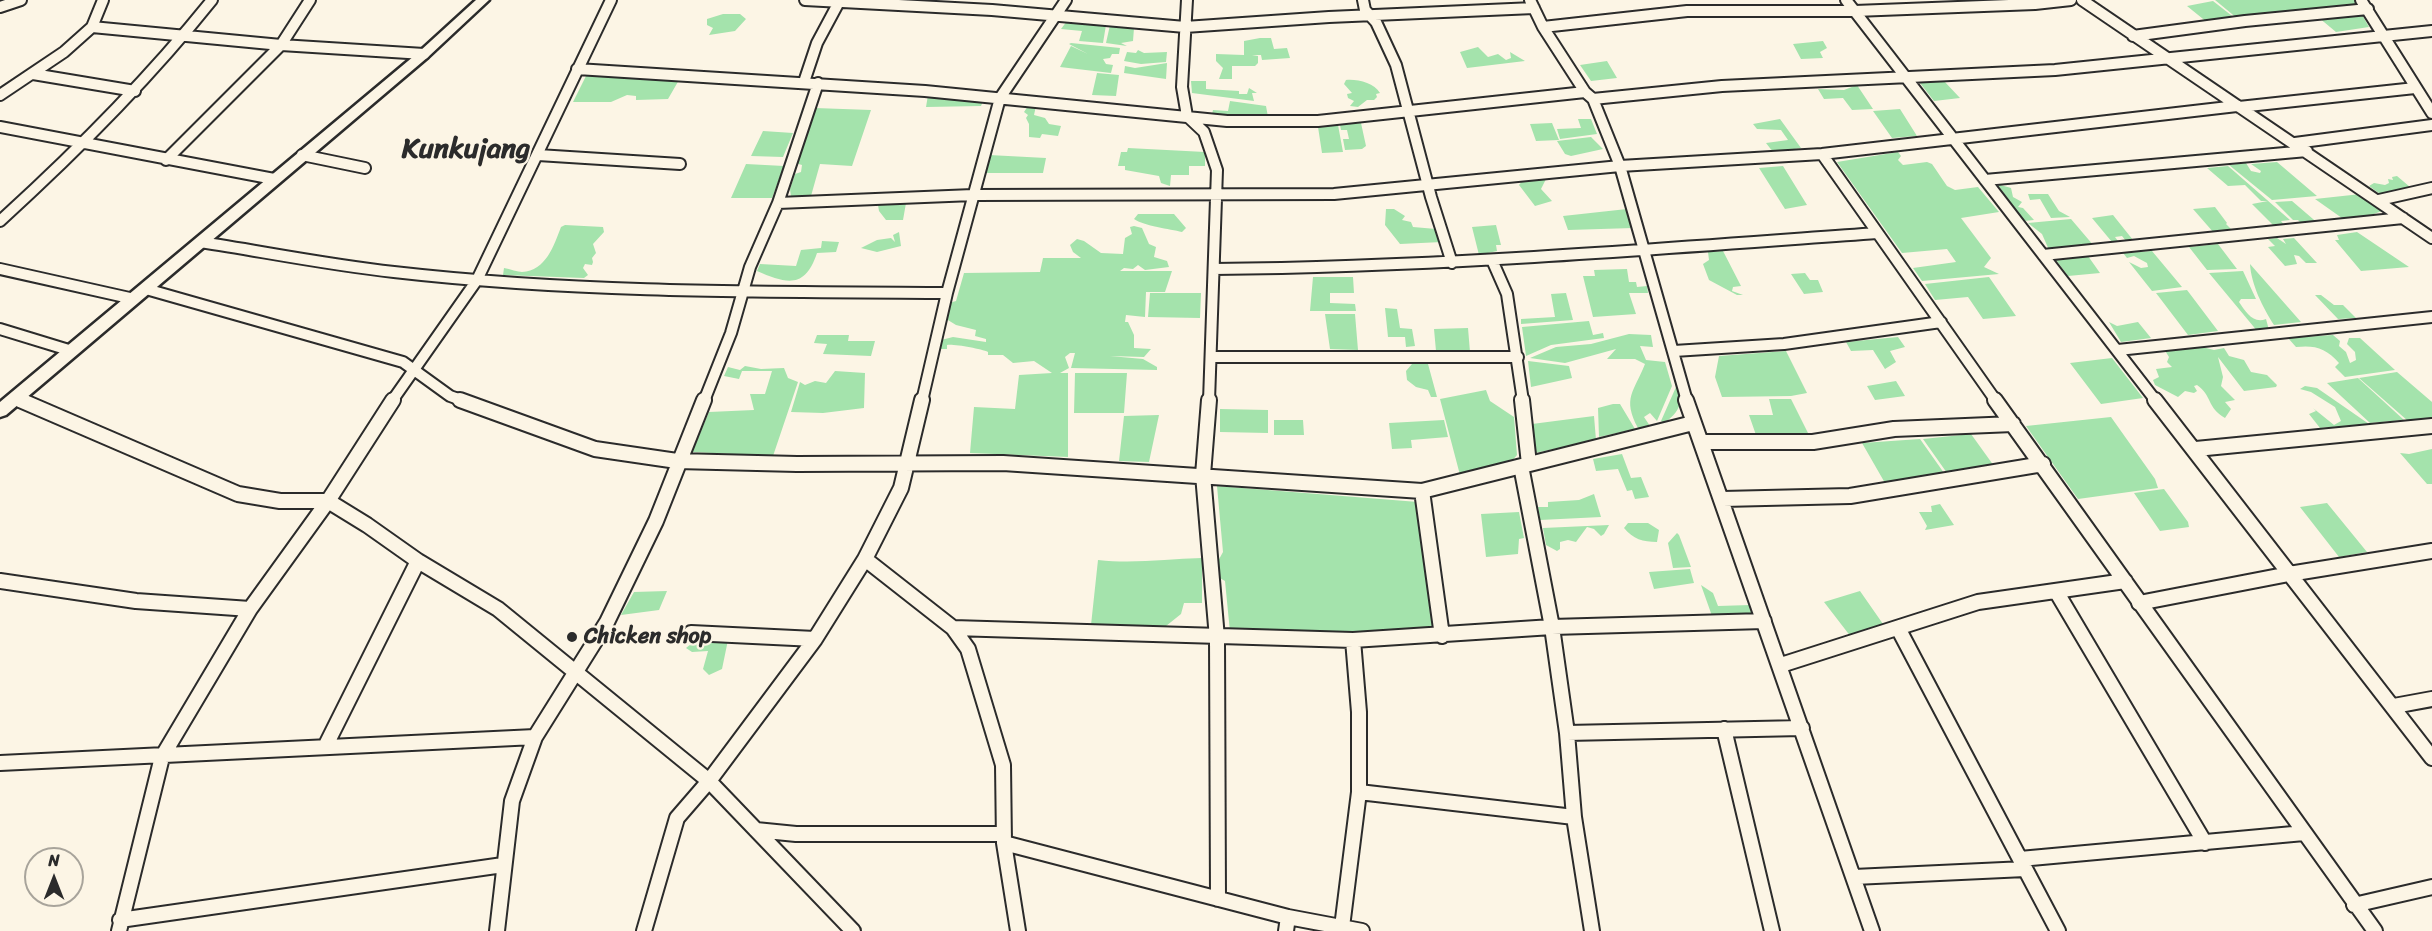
<!DOCTYPE html>
<html>
<head>
<meta charset="utf-8">
<style>
  body { margin:0 }
  #map { position:relative; width:2432px; height:931px; overflow:hidden; background:#fcf5e5; font-family:Sriracha,sans-serif }
  canvas { display:block }
  .north { position:absolute; left:24px; top:847px; width:60px; height:60px; box-sizing:border-box; background:#fcf5e5; border:2px solid #a8a49b; border-radius:50%; rotate:0deg; font-size:16px; font-weight:700; line-height:24px; text-align:center; color:#2b2b2b }
  .north::after { content:''; display:block; margin:auto; width:21px; height:27px; background:#2b2b2b; clip-path:polygon(50% 0,100% 100%,50% 72%,0 100%) }
</style>
</head>
<body>
<div id="map">
<canvas width="2432" height="931"></canvas>
<div class="north">N</div>
</div>
<script>
const ctx = document.querySelector('canvas').getContext('2d');
ctx.lineJoin = 'round';
function fillPath(path, color) {
  ctx.fillStyle = color;
  ctx.fill(path, 'evenodd');
}
function trace(path, color, width, dash) {
  ctx.strokeStyle = color;
  ctx.lineWidth = width;
  ctx.lineCap = dash ? 'butt' : 'round';
  ctx.setLineDash(dash || []);
  ctx.stroke(path);
}
function drawText(font, color, halo, rows, align = 'center') {
  ctx.font = font + ' Sriracha,sans-serif';
  ctx.lineWidth = 4.5;
  ctx.setLineDash([]);
  ctx.textBaseline = 'middle';
  ctx.strokeStyle = halo;
  ctx.fillStyle = color;
  for (const [text, x, y, turn = 0] of rows) {
    ctx.save();
    ctx.translate(x, y);
    ctx.rotate((+turn || 0) * Math.PI / 180);
    ctx.textAlign = isNaN(turn) ? turn : align;
    if (halo) ctx.strokeText(text, 0, 0);
    ctx.fillText(text, 0, 0);
    ctx.restore();
  }
}
fillPath(new Path2D(`
  M2215,0h141l5,7 -123,12z
  M2213,1l23,18 -28,4 -21,-17z
  M2361,13l8,14 -33,5 -18,-15z
  M723,14h17l6,5 -11,12 -26,4 4,-7 -6,-3v-6z
  M1067,21l39,4 -3,18 -24,-2 3,-10 -21,-2z
  M1110,25l41,3h-17l-1,13 -12,2 6,3 -21,-3z
  M1260,38h11l3,11 13,-1 3,10 -28,2 -1,-5h-9l6,1v7l-3,3h-23v13h-13l4,-11 -7,-7v-7l28,1v-14z
  M1823,41l4,7 -7,4 3,6 -22,1 -8,-15z
  M1071,43l49,5 -1,6h-7l-2,4 -7,1 3,5 7,1 -2,8 -51,-6 11,-21 17,8 -19,-10z
  M1478,47l10,10 10,-3 8,6 5,-2 -1,-6 15,9 -58,7 -7,-16z
  M1138,50l6,3 23,-1 -1,10 -25,2 -17,-3 3,-9 9,1z
  M1607,61l10,17 -26,3 -11,-16z
  M1167,63l-1,16 -42,-6 1,-7 10,2z
  M1097,73l22,2 -3,21 -24,-1z
  M587,74l92,6 -11,19 -32,1v-4l-9,-1 -16,7h-38z
  M1346,80c12,-1 28,3 34,13l-4,1 1,3 -3,3h-7l-9,7 -8,-1 4,-5 -6,-3 -1,-4 5,-1 -8,-9z
  M1191,81h15v8l33,2v3h8l2,-6 8,5h-5l2,8 -62,-8z
  M1944,81l16,17 -26,3 -14,-18z
  M1857,85l16,24 -21,1 -9,-12 -19,1 -6,-10 26,1z
  M928,95l56,4 -3,7 -55,1z
  M1230,101l36,5 2,11 -56,-3 1,-4 15,1z
  M1028,106h8l-2,9 11,3 4,6 12,2 -3,10 -16,-2 -2,4 -11,-1v-13l-3,-6 2,-3 -4,-3z
  M815,108l56,2 -19,56 -32,-2 -9,32 -20,1 -1,-8 5,-15 6,-2 1,-7 -7,-2 -1,-5z
  M1900,109l17,27 -25,2 -19,-27z
  M1578,119h13l6,15 -37,5 -3,-10 24,-1z
  M1780,119l21,29 -28,4 -7,-9 22,-3 -7,-10 -24,-1 -4,-5z
  M1361,123l5,23 -4,3 -17,1 -2,-11h6l-2,-9h-6l-1,-5z
  M1552,123l7,17 -23,1 -6,-17z
  M1338,125l5,27 -21,1 -4,-26z
  M763,131l30,2 -10,24 -32,-1z
  M1591,137l12,12 -32,7 -6,-2 -8,-13z
  M1128,148l77,4v14h-16v9h-18l-1,11 -9,-3 -2,-7 -34,-6v-4h-7l3,-14h6z
  M1898,152l3,4 -3,4 5,5 24,-3 5,2 15,22 8,4 23,-3 21,25 -38,6 30,40 -7,9 15,7 -77,7 -9,-13 43,-6 -9,-13 -45,4 -65,-91z
  M989,155l57,3 -3,15h-58z
  M2277,162l40,34 -45,4 -43,-35 17,-2 5,8 9,2 1,-2 -10,-7z
  M746,164l38,2 -12,32h-41z
  M1783,166l24,39 -22,4 -26,-41z
  M2228,166l62,54 -9,1 4,5 -10,1 -23,-23 16,-3h-7l-16,-16 -17,1 -21,-18z
  M2397,176l13,11 -30,7 -11,-8 5,-3 11,2 4,-2 -1,-4 5,1 -1,-3z
  M1547,177l-6,12 11,12 -17,5 -16,-21 4,-5z
  M1997,184l14,4 2,9 9,5 -4,5 5,1 11,12 -10,1z
  M2028,194h20l11,17 11,6 -19,1 -11,-19 -10,1z
  M2361,194l21,17 -33,12 -34,-24z
  M2292,201l28,24h-17l-5,-5h-5l-18,-18z
  M906,203l-3,17h-17l-7,-9 -1,-6z
  M2215,207l12,16 -1,1 7,7 -19,2 -21,-24z
  M1386,209h8l11,7 -3,4 9,2 2,5 23,2 6,13 -42,2 -15,-19z
  M1627,209l6,19 -65,2 -5,-14z
  M1138,214h36l12,14 -4,4c-12,-3 -38,-6 -48,-13z
  M2113,215l20,25 -7,1 -4,-5 -7,1 3,4 -6,1 -20,-24z
  M2071,219l23,27 -45,4 -7,-16 -14,-11z
  M565,225l38,2 1,5 -11,12 3,9 -4,5 1,4 -1,3 -7,-1 -2,4 5,7 -4,3 -81,-3 1,-7c6,1 14,4 18,4 24,-1 32,-27 39,-45z
  M1496,225l5,20h-5l1,6 -18,4 -7,-28z
  M1134,226l8,2 7,16 7,3 -2,10 13,4 2,6 -24,3 -7,-5 -5,4 -9,-1 -4,3h52l-7,21h-19l-1,25 -19,-2 -1,7h3l6,13v13l17,1 -7,8 -34,-1 33,3 14,8v3l-86,-2 4,-15h-5l-5,4 4,11 -9,5h8v84l-98,-4 4,-46 41,2 4,-34 33,-2 -18,-12 -21,2 -10,-8h-15v-3c-7,-3 -33,-8 -41,-7v4h-9l3,-9 12,-3 33,5v-3l-11,-3 1,-6 -20,-5 -13,-8 6,-14 7,-2 8,-28 76,-1 3,-14h38l-8,-6 -3,-7 7,-6 7,2 17,12 22,1 2,-16 7,-4 -2,-7z
  M899,232l2,14 -24,6 -16,-4 16,-8 14,-2 4,4 -2,-7z
  M2357,232l52,35 -48,4 -26,-31h4l-2,-5z
  M2277,238l9,6 -3,-5 11,-1 23,25h-11l-7,-7 -5,-1 3,9 -12,2 -17,-19 7,-1 -7,-7z
  M822,241l17,1 -3,10 -19,1c-12,36 -30,31 -60,18l3,-7 36,2 5,-16 20,-2z
  M2218,244l19,25 -30,1 -18,-23z
  M1723,251l18,35 -8,1 -1,4 11,4h-6l-28,-15 -6,-16 6,-4 -1,-8z
  M2152,251l30,36 -30,4 -23,-29 12,6 7,-1 -1,-4 -13,-7 -7,2 -4,-5z
  M2088,256l12,17 -32,3 -12,-16z
  M2250,264l51,58 -27,3c-11,-17 -23,-41 -24,-61z
  M1627,269l2,13h7l1,5 10,-1 1,7h-19l7,21 -43,3 -10,-41h12l-1,-6z
  M2243,271l13,28h-15l-2,3c7,10 14,22 27,17l3,11 -11,2 -49,-59z
  M1805,273l5,7h8l5,12 -19,2 -13,-20z
  M1313,277h40l1,16h-24v10l25,1 1,7h-46z
  M1989,277l27,39 -33,3 -15,-22 -33,3 -10,-16z
  M2187,290l31,41 -30,4 -32,-42z
  M1150,293h51l-1,25 -52,-1z
  M1566,293l7,27 -52,4v-5l34,-2 -4,-23z
  M2315,295h6l13,10h9l13,13 -18,1z
  M1385,308l12,1 3,19 12,1 3,17 -9,1 -1,-10h-17z
  M1325,314h30l3,36 -28,-1z
  M1589,321l4,14 10,-2 1,5 -53,7 -25,11 -4,-29z
  M2109,322l8,4 21,-4 13,16 -30,4z
  M1468,328l2,24 -34,-1 -2,-22z
  M1629,334l22,1 2,12 -13,-1 6,14 19,2 7,24 -15,35 -7,-8 -6,4 6,9 -12,2c-16,-30 -4,-36 7,-64l-10,-5h-28l9,-10 -51,14 -35,-5 26,-11 35,-3z
  M817,335h32l-1,6h27l-4,15 -48,-2 4,-10 -13,-1z
  M2333,335l7,6 -1,5 7,6 4,11 6,-3 -1,-8 -8,-8 2,-6h11l35,32 -50,7 -10,-10 4,-4c-13,-15 -24,-18 -43,-16l-8,-9z
  M1898,337l7,10 -15,4 6,11 -11,7 -12,-19 -22,1 -5,-9z
  M2198,346l16,4 10,-2 5,8 15,4 7,12 16,3 10,10 -1,2 -32,4 -26,-34 5,20 -2,9 14,14 -10,2 6,7 -6,9c-18,-10 -13,-23 -28,-33l-3,1 3,5 -3,2 -9,-2 -7,6 -23,-12 -2,-5 6,-3 -3,-8 16,-2 -5,-5 2,-5 -5,-8z
  M1786,351l21,42 -16,3 -69,1 -7,-20 4,-21z
  M2112,358l31,40 -42,6 -31,-41z
  M1528,361l41,5 3,12 -41,9z
  M1412,364h16l9,33h-6l-3,-7 -12,-3 -9,-7 -1,-9z
  M745,366l16,3 23,-1 4,10 10,4 -25,74 -81,-4 17,-40 45,-2 -4,-16h15l7,-23h-30l-3,8 -15,-3 4,-9 12,3z
  M835,371l30,2 -1,35 -41,5 -32,-1 9,-30 5,3 10,-4 11,2z
  M2397,372l35,30v16l-24,3 -49,-43z
  M1075,373h52l-3,40h-50z
  M1673,376h5c3,22 7,33 -14,47l-3,-2 15,-34z
  M2358,378l46,42 -34,3 -43,-40z
  M1896,381l9,15 -30,4 -8,-14z
  M2305,386l12,2 52,36 -49,4 -11,-14 7,-3 -3,-3 21,17 7,-4 -6,-14 -24,-15 -11,-3z
  M1486,390l4,11 24,16 3,38 -6,7 -51,13 -20,-76z
  M1769,399h22l17,34 -52,2 -7,-20h24z
  M1613,404h7l15,25 -36,8 -1,-29z
  M1220,409l48,1v23l-48,-1z
  M1159,415l-10,47 -30,-1 5,-45z
  M1594,416l2,24 -61,13 -3,-29z
  M2111,417l44,62 3,9 -80,11 -52,-73z
  M1274,420h29l1,15h-30z
  M1444,420l4,17 -37,3 1,8 -20,1 -3,-26z
  M1971,434l23,32 -47,7 -24,-34z
  M1920,439l24,34 -59,10 -23,-40z
  M2432,449v35h-5l-27,-31 9,1z
  M1622,454l9,24 10,-1 8,20 -14,2 -3,-9 -5,1 -9,-22 -22,2 -3,-12z
  M1217,486l201,16 20,128 -141,5 -67,-3 -5,-51 -7,-4 -1,-14 6,-11z
  M2164,489l24,33 1,5 -29,4 -26,-38z
  M1594,494l7,23 -61,3 -2,-13h10v-5l31,-2z
  M2327,503l40,49 -28,5 -39,-50z
  M1940,504l14,21 -29,5 2,-4 -8,-14h13l-1,-6z
  M1519,512l5,26 -5,1 -1,15 -32,3 -5,-43z
  M1628,523h20l11,7 -2,12c-14,0 -24,-3 -33,-14z
  M1609,525l-5,9 -3,2 -7,-7 -7,-2 -11,15 -8,-2 -8,2v7l-3,2 -11,-6 -3,-17z
  M1677,533l2,2 12,32 -18,1 -5,-25z
  M1202,558v45h-18l-3,11 -15,12 -75,-1 7,-65c35,4 69,-1 104,-2z
  M1690,569l4,14 -40,6 -5,-17z
  M1701,585l12,8 5,13 32,-1 3,10 -41,1z
  M667,591l-8,19 -38,5 13,-23z
  M1860,591l23,33 -32,13 -27,-35z
  M713,638l15,2 -6,29 -13,6 -6,-6 5,-18 -16,1 -6,-4c8,-8 19,-5 27,-10z`), '#a4e3ac');
const streetFar1 = new Path2D(`
  M805,0l187,10 193,17 144,-10 205,-9
  M1187,0l-5,87 5,29 17,16 13,38 -8,231
  M1363,0l2,10 11,12 20,43 35,132 21,66
  M1530,0l13,27 42,65 8,7 27,67 67,235
  M1846,0l310,401
  M2082,0l350,238
  M2361,0l71,113
  M0,7l21,-7
  M92,27l189,18 143,9
  M1543,27l144,-16h168l180,-7 36,-4
  M2133,36l112,-15 123,-12
  M577,69l348,22 302,30h91l267,-29
  M33,74l102,17
  M804,82l13,-39 22,-41
  M0,95l64,-43 28,-25 11,-27
  M1593,99l129,-13 333,-16 377,-39
  M2239,107l176,-19
  M0,127l274,52
  M2295,143l137,-18
  M1822,154l174,247
  M302,155l63,13
  M538,155l142,9
  M166,160l115,-115 29,-45
  M1985,180l322,-29
  M2379,200l53,-12
  M778,203l40,-120
  M0,221c76,-69 148,-141 212,-221
  M201,242c64,10 128,23 193,30 183,21 369,20 553,21
  M2043,255l360,-37
  M1492,260l15,34 16,107
  M0,269l134,30
  M1214,269c222,-2 442,-20 663,-36
  M146,289l257,73 47,34 14,5
  M0,329l72,22
  M2118,350l314,-33
  M1674,351l110,-7 157,-22
  M1212,357h306
  M16,398l7,3
  M392,401l85,-121 134,-280
  M704,401l27,-68 19,-66 28,-64 195,-8 361,-1 286,-28 202,-12 415,-48
  M922,401l25,-108 53,-195 66,-98`);
const street = new Path2D(`
  M20,400l218,94 42,7h48l39,24 51,36 80,48 211,172 144,150
  M460,400l135,49 82,12 120,3 206,-1 419,28 271,-68
  M1209,400l-6,75 14,163 1,261
  M1522,400l7,64
  M1686,400l186,531
  M1995,400l380,531
  M2155,400l277,358
  M1703,442h110l81,-13 119,-5
  M2196,449l236,-23
  M1521,466l31,161 15,106 7,84 18,114
  M1422,491l20,145
  M1723,499l127,-3 193,-32
  M865,559l88,69 15,21 35,116 1,78 14,88
  M0,581l136,20 114,8
  M2056,591l149,252
  M2139,603l150,-29 143,-23
  M953,628l400,12 199,-13 212,-6
  M1898,628l160,303
  M691,633l124,6
  M1781,665l197,-63 147,-21
  M2394,706l38,-7
  M1724,729l48,202
  M1567,733l235,-5
  M325,747l93,-186
  M0,763l535,-26
  M1359,792l215,25
  M756,830l40,4h208
  M1004,843l284,74 74,14
  M2020,859l284,-26
  M1854,877l171,-8
  M2354,905l78,-18
  M120,920l383,-55
  M1342,927l17,-135v-80l-6,-72
  M119,931l43,-174 88,-148 78,-108 65,-101
  M497,931l15,-130 23,-64 72,-115 49,-101 48,-121
  M644,931l33,-113 32,-37 106,-142 50,-80 36,-71 21,-88
  M1286,931l2,-14`);
const secondary = new Path2D(`
  M476,0h13l-61,57 -422,358 -6,2v-15l420,-351z`);
trace(streetFar1, '#2b2b2b', 14);
trace(street, '#2b2b2b', 18);
trace(secondary, '#2b2b2b', 5);
trace(streetFar1, '#fcf5e5', 10);
trace(street, '#fcf5e5', 14);
fillPath(secondary, '#fcf5e5');
for (const [x, y, r, color] of [
  [572,637,6,"#2b2b2b"]
]) {
  const dot = new Path2D();
  dot.arc(x, y, r, 0, 2 * Math.PI);
  ctx.fillStyle = color;
  ctx.fill(dot);
  trace(dot, '#fcf5e5', 2);
}
drawText('bold 22px', '#2b2b2b', '#fcf5e5', [
  ["Chicken shop",584,637]
], 'left');
drawText('bold 28px', '#2b2b2b', '#fcf5e5', [
  ["Kunkujang",466,150]
]);
</script>
</body>
</html>
